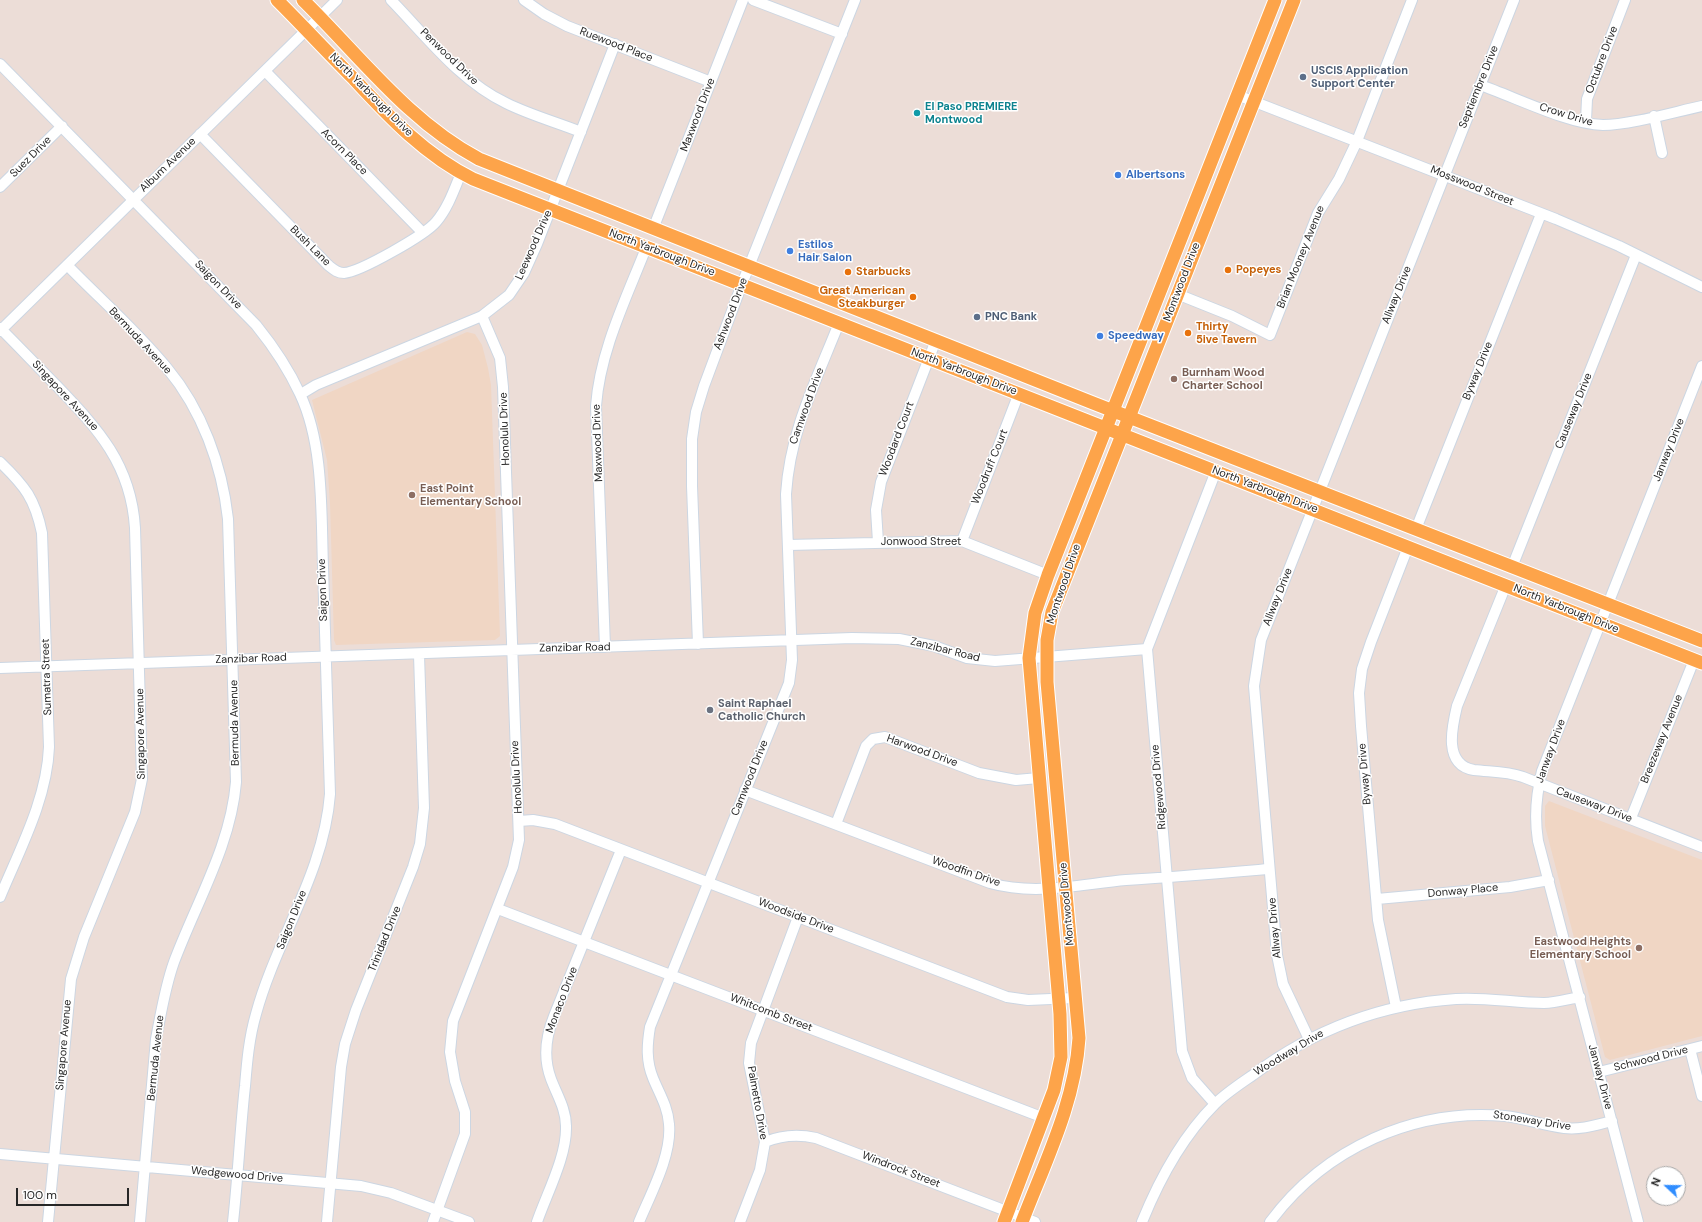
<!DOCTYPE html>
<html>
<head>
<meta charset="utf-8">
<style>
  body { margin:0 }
  #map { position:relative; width:1702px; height:1222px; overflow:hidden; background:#ecddd7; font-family:"DM Sans",sans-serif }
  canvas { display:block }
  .north { position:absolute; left:1646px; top:1166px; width:40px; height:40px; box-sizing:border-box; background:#fff; border:1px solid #a9a9a9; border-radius:50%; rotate:292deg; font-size:11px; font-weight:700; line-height:16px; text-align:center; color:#272727 }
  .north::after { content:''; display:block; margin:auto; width:14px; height:18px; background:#308dff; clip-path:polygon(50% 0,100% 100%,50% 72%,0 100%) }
  .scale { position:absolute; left:16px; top:1188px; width:113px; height:18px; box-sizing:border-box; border:2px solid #272727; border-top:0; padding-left:5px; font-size:12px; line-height:14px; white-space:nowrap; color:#272727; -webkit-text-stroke:3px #fff; paint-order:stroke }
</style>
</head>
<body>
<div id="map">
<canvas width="1702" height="1222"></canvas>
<div class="north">N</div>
<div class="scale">100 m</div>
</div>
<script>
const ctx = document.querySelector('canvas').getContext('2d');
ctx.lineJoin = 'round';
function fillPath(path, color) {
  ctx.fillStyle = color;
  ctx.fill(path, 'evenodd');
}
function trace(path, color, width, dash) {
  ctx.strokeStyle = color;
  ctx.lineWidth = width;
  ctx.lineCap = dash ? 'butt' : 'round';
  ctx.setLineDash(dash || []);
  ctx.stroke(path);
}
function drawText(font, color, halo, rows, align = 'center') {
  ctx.font = font + ' "DM Sans",sans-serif';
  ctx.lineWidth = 3;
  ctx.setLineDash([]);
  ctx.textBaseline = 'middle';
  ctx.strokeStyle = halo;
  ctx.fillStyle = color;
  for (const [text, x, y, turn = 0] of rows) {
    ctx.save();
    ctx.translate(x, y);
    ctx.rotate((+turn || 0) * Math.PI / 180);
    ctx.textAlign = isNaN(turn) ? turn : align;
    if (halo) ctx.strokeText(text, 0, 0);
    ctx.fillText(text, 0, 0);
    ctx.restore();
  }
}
fillPath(new Path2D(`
  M467,332l8,2 7,11 6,23 3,17 9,251 -5,4 -159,5 -2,-5 -4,-137 -3,-43 -15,-60z
  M1549,801l153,59v176l-92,24 -5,-3 -60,-231v-20z`), '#f0d6c4');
const minor = new Path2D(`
  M391,0c35,36 69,81 115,103 24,12 50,19 75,29
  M524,0l20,14 23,12 144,56
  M753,0l89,34
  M0,64l256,261c17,21 33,45 44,69 24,51 21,118 23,173 2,76 4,152 7,227 -6,79 -54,146 -74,220 -7,24 -9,48 -11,72 -5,46 -7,91 -12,136
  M265,71l158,162
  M1480,85c35,12 88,39 123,40 27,0 71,-13 99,-19
  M1237,95l319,124 63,27 83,41
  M1654,116l8,37
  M1586,121l1,-22 38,-99
  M200,134l128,131c5,4 9,8 16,8 16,-1 81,-38 92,-51 12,-14 18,-32 25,-49
  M0,187l62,-61
  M653,229l90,-229
  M67,265c33,34 70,66 100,103 35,42 55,97 61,151l8,263c-5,63 -40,121 -62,180 -9,25 -13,51 -18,77l-16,183
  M1177,294l55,22 38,19 48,-122 21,-34 18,-38 55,-141
  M0,328c19,19 37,38 56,57 42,44 75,79 79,143l7,251 -7,33 -51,125 -13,42 -23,243
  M0,331l337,-331
  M301,394l15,-9 166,-69 27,-21 15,-22 13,-29 78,-200
  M0,462c25,24 35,37 42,71l7,214c-2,52 -29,102 -49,150
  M1416,529l125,-315
  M962,541l57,-148
  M878,542l-2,-32 5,-28 55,-142
  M788,545l174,-4 86,34
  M1512,567l124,-312
  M1506,585l-49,121c-5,21 -14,59 17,64 17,2 32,1 49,7l179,70
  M698,644l-6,-158v-47l4,-27 8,-26 38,-102 113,-284
  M605,647l-9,-241c4,-55 30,-107 50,-158
  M0,668l852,-30 47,1 35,7 33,12 28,3 152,-12
  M745,790l245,93c46,13 91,1 136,-3 48,-3 95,-7 143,-11
  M1631,818l63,-158
  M519,821l14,-1 22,4 452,173 21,3 46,-2
  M836,824l30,-78 7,-7 12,-2 94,36 37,7 23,-2
  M1377,899l133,-12 39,-7
  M498,909l546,209
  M1396,1007l-18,-87 -17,-194 -2,-33 3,-24 9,-27 37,-95
  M1309,1039l-26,-55 -6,-29 -23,-269 7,-46 253,-640
  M1690,1049l12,47
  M1599,1072l103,-26
  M1215,1104l-23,-26 -10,-27 -35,-402 69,-178
  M765,1142c17,-7 33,-8 51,-4l219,84
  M0,1154l361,32 30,7 78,29
  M327,1222l14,-155 4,-23 11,-34 57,-143 7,-23 4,-36 -5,-153
  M433,1222l32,-88v-22l-10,-31 -5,-29 3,-31 60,-154 6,-27 -16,-453 -3,-29 -18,-42
  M537,1222c10,-29 30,-66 29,-96 0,-17 -9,-31 -15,-47 -8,-21 -5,-43 3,-63l67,-166
  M639,1222c12,-29 33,-67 30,-98 -1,-17 -10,-31 -16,-46 -7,-17 -6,-33 -3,-51l139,-344 3,-23 -6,-166c4,-63 30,-113 53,-171
  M740,1222l20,-52 5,-28 -16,-79 2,-20 47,-126
  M1142,1222c17,-42 40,-85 73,-118 11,-11 25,-20 38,-29 60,-45 128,-71 203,-76 30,-2 59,4 88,4 12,0 24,-4 36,-6
  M1270,1222c55,-74 144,-114 235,-106 20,2 39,10 59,12 17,2 32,-3 48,-7
  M1638,1222l-100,-381c-4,-25 -2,-46 4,-70l160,-405`);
const major = new Path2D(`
  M277,0c26,26 51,53 77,79 35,38 72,77 119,100l1229,484
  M303,0c56,55 106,122 176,159l614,244 609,238
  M1004,1222l50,-132 7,-33 -1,-43 -31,-356 6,-45 13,-38 227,-575
  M1022,1222c23,-60 53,-119 57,-184l-32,-356v-42l5,-28 242,-612`);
trace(minor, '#ccd6e2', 12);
trace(major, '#fff', 15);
trace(minor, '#fff', 10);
trace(major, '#fda44a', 13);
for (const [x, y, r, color] of [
  [1303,77,4,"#5c6f8a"],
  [917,113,4,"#0f9aa8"],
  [1118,175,4,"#3f7fe0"],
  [790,251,4,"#3f7fe0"],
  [1228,270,4,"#e8710a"],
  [848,272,4,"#e8710a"],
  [913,297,4,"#e8710a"],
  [977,317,4,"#5c6f8a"],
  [1188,333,4,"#e8710a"],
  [1100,336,4,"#3f7fe0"],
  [1174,379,4,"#8d6e63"],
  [412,495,4,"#8d6e63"],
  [710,710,4,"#6b7280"],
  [1639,948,4,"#8d6e63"]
]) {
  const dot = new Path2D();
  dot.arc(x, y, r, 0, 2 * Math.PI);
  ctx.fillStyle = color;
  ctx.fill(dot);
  trace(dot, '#fff', 1.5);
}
drawText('11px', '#272727', '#fff', [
  ["Ruewood Place",616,45,21],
  ["Penwood Drive",449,57,44],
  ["Octubre Drive",1602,60,-69],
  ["Septiembre Drive",1479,87,-68],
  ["North Yarbrough Drive",371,95,45],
  ["Maxwood Drive",698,115,-69],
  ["Crow Drive",1566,115,17],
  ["Acorn Place",344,152,45],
  ["Suez Drive",31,157,-45],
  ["Album Avenue",168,165,-44],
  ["Mosswood Street",1472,186,22],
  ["Leewood Drive",534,245,-66],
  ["Bush Lane",310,246,45],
  ["North Yarbrough Drive",662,253,21],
  ["Brian Mooney Avenue",1301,257,-68],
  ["Montwood Drive",1182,282,-69],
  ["Saigon Drive",218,285,46],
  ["Allway Drive",1397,295,-68],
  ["Ashwood Drive",731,314,-69],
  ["Bermuda Avenue",140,341,47],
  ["Byway Drive",1478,371,-68],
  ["North Yarbrough Drive",964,372,21],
  ["Singapore Avenue",65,396,47],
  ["Camwood Drive",807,406,-70],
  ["Causeway Drive",1574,411,-68],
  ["Honolulu Drive",505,429,-92],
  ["Woodard Court",897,439,-69],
  ["Maxwood Drive",598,443,-92],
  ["Janway Drive",1669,450,-68],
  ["Woodruff Court",990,467,-68],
  ["North Yarbrough Drive",1265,490,21],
  ["Jonwood Street",921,542],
  ["Montwood Drive",1064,584,-71],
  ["Saigon Drive",323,590,-92],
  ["Allway Drive",1278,597,-68],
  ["North Yarbrough Drive",1566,609,22],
  ["Zanzibar Road",575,648,-1],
  ["Zanzibar Road",945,650,14],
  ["Zanzibar Road",251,659,-2],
  ["Sumatra Street",47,677,-92],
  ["Bermuda Avenue",235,723,-91],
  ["Singapore Avenue",141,734,-91],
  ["Breezeway Avenue",1662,739,-68],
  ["Harwood Drive",922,751,20],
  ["Janway Drive",1551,751,-70],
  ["Byway Drive",1365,774,-95],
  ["Honolulu Drive",517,777,-93],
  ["Camwood Drive",750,778,-68],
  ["Ridgewood Drive",1159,787,-95],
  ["Causeway Drive",1594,805,21],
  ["Woodfin Drive",966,872,19],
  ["Donway Place",1463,891,-5],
  ["Montwood Drive",1067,904,-95],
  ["Woodside Drive",796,916,21],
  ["Saigon Drive",292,920,-68],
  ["Allway Drive",1275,928,-95],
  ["Trinidad Drive",385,939,-68],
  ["Monaco Drive",562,1000,-69],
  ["Whitcomb Street",771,1013,21],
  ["Singapore Avenue",64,1045,-85],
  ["Woodway Drive",1289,1053,-31],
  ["Bermuda Avenue",156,1058,-84],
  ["Schwood Drive",1651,1059,-14],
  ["Janway Drive",1600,1077,75],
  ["Palmetto Drive",757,1103,80],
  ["Stoneway Drive",1532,1121,9],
  ["Windrock Street",901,1170,21],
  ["Wedgewood Drive",237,1175,5]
]);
drawText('bold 11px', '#4e5e75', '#fff', [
  ["USCIS Application",1311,71],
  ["Support Center",1311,84],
  ["PNC Bank",985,317]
], 'left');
drawText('bold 11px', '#0d838f', '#fff', [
  ["El Paso PREMIERE",925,107],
  ["Montwood",925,120]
], 'left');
drawText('bold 11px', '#366cbe', '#fff', [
  ["Albertsons",1126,175],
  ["Estilos",798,245],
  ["Hair Salon",798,258],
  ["Speedway",1108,336]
], 'left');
drawText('bold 11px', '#c56008', '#fff', [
  ["Popeyes",1236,270],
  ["Starbucks",856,272],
  ["Great American",905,291,"right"],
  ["Steakburger",905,304,"right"],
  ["Thirty",1196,327],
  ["5ive Tavern",1196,340]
], 'left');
drawText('bold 11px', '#785e54', '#fff', [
  ["Burnham Wood",1182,373],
  ["Charter School",1182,386],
  ["East Point",420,489],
  ["Elementary School",420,502],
  ["Eastwood Heights",1631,942,"right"],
  ["Elementary School",1631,955,"right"]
], 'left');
drawText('bold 11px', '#5b616d', '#fff', [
  ["Saint Raphael",718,704],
  ["Catholic Church",718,717]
], 'left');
</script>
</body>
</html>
